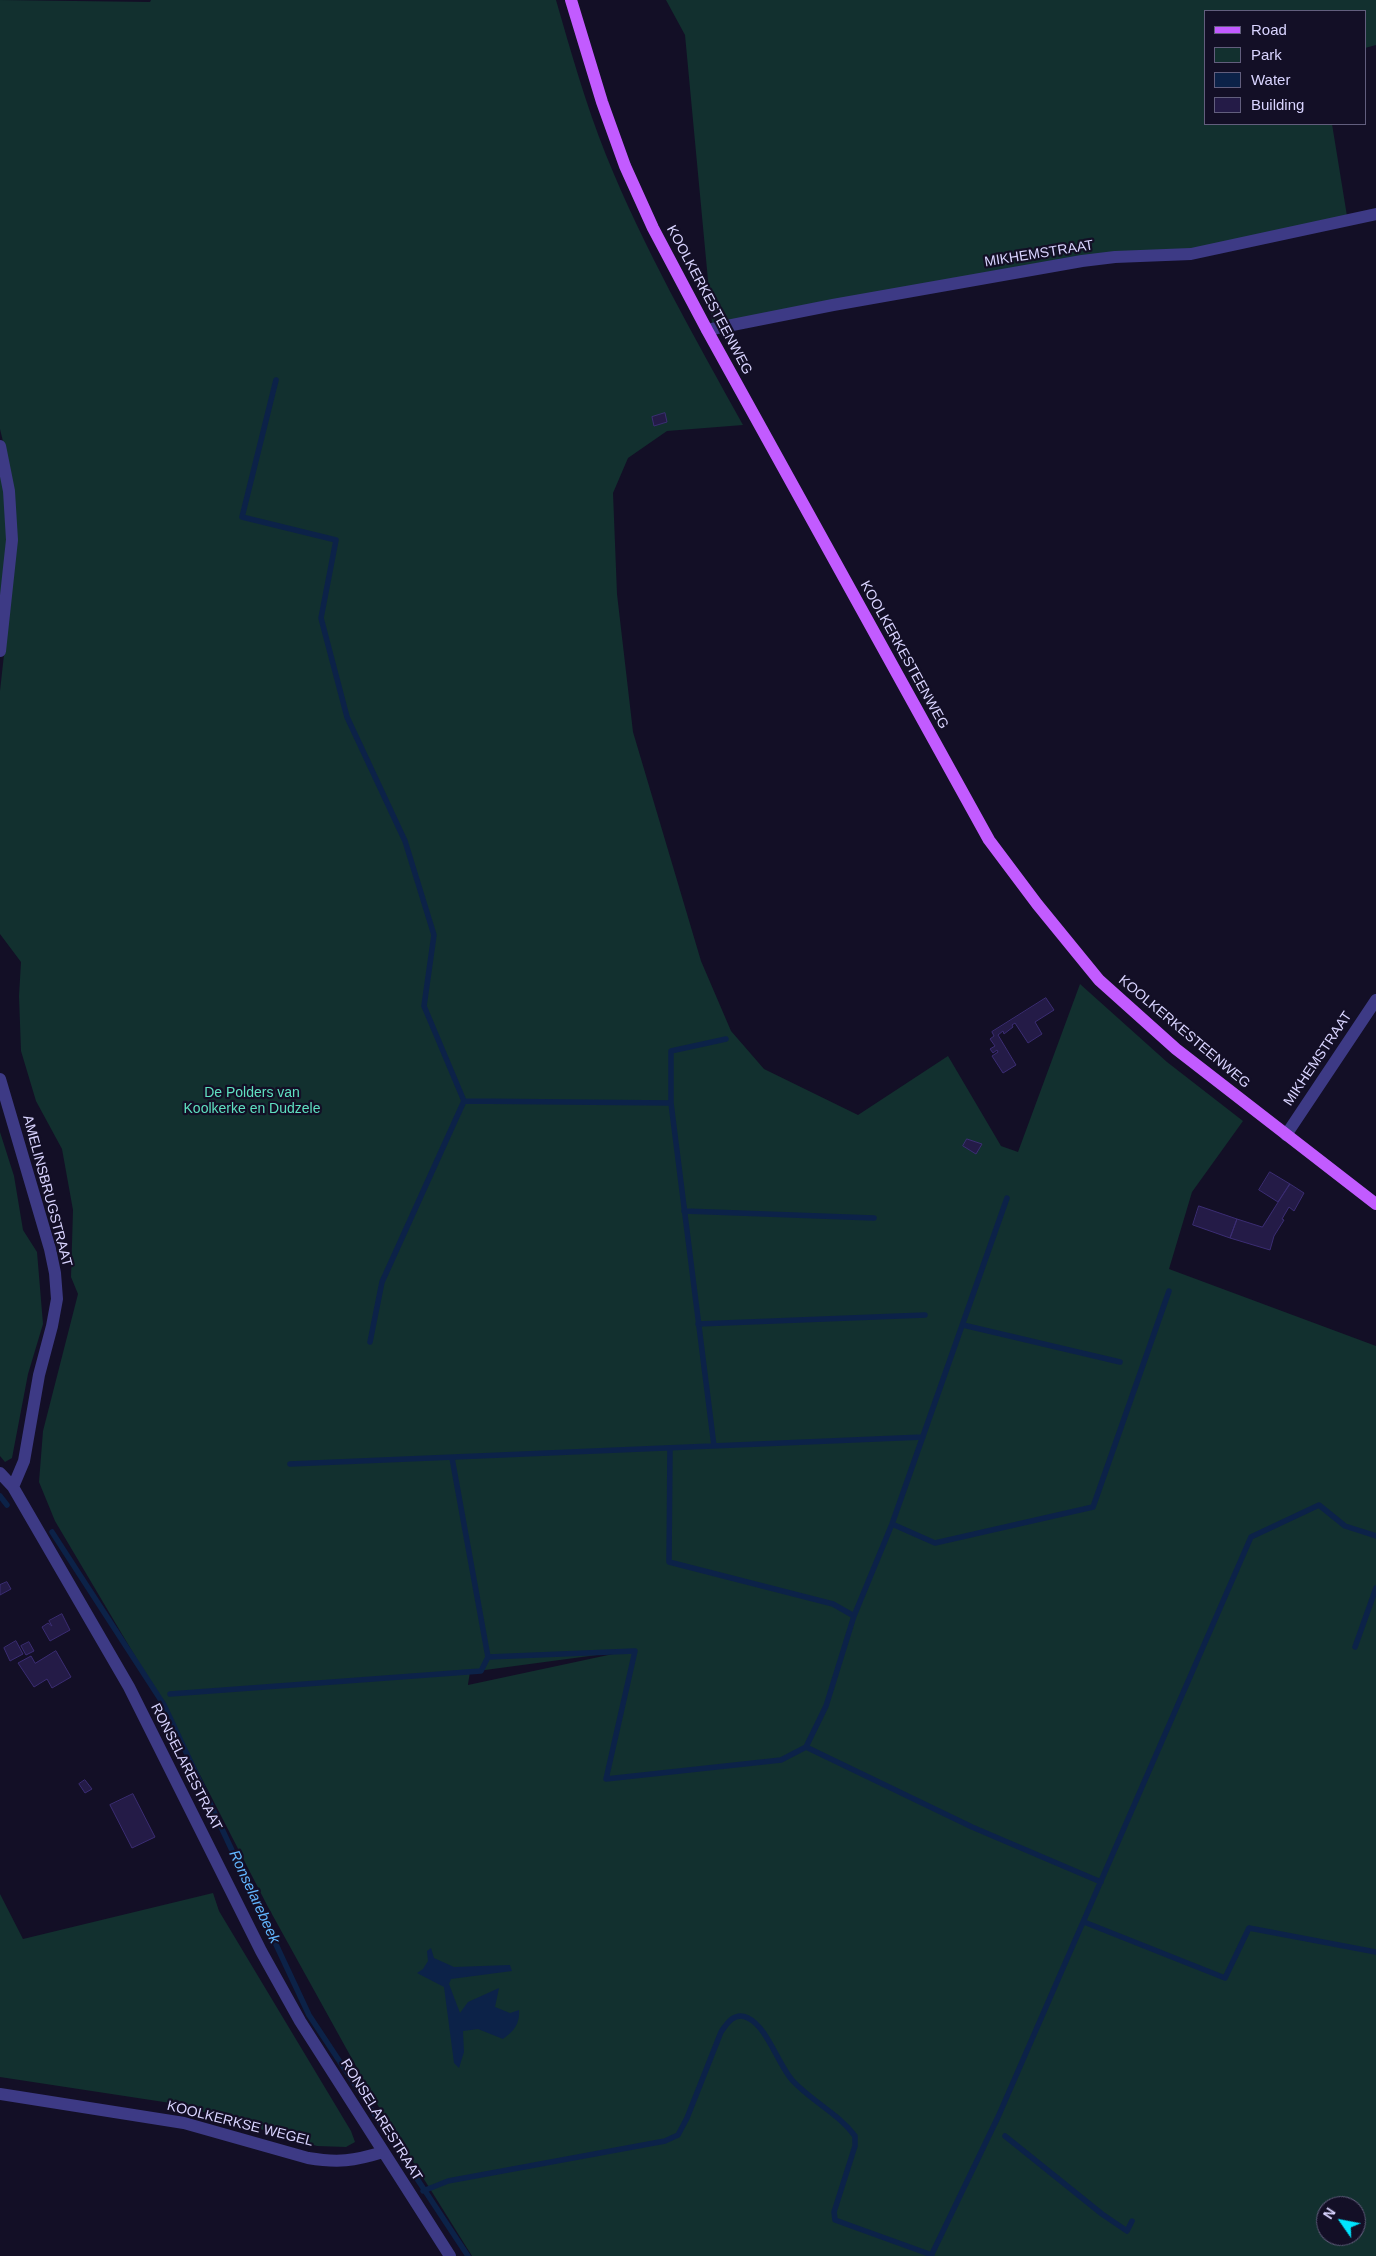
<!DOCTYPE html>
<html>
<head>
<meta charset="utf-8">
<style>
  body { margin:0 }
  #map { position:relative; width:1376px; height:2256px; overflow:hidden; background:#130f26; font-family:Arial,sans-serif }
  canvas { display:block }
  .legend { position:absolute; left:1204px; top:10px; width:162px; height:115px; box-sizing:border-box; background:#130f26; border:1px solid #625e7d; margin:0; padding:6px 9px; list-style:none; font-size:15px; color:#d9d4ff }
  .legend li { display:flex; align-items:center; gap:10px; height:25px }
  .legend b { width:25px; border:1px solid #625e7d }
  .north { position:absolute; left:1316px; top:2196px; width:50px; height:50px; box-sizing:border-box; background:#130f26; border:1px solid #625e7d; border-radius:50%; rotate:303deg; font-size:14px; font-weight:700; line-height:20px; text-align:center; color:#d9d4ff }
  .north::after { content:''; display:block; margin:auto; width:18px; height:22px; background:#00e5ff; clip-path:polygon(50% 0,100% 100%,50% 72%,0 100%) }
</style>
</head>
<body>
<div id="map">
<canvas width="1376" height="2256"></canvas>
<ul class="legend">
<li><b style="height:6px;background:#c25bff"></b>Road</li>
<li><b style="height:14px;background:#12302f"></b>Park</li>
<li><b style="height:14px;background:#0c2248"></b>Water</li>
<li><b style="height:14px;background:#241b47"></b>Building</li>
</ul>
<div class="north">N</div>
</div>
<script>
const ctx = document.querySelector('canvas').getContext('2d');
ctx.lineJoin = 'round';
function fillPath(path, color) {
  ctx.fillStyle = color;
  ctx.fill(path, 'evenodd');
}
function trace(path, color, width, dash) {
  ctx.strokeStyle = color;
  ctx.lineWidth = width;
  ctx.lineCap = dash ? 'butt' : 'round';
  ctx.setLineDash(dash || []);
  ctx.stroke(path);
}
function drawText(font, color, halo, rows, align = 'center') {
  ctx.font = font + ' Arial,sans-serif';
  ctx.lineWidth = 4.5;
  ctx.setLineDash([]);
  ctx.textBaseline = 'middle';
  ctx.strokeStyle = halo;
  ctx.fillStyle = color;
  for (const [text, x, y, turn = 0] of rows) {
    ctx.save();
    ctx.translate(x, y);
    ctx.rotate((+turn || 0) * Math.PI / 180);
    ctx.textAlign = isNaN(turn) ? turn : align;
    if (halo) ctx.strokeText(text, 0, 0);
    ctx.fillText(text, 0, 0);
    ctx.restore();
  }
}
fillPath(new Path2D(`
  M0,0l150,2 1,-2h405c15,52 30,105 50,155 38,94 88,181 137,270l-76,6 -39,27 -15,35 4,101 16,138 68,229 30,70 33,38 94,46 90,-59 53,90 17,6 62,-168 87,78 76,59 -51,71 -23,77 207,77v910h-904l-95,-152 -109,-197 -104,-202 -109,-184 -16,-39 4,-51 35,-137 -7,-17 2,-67 -11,-61 -26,-48 -15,-50 -2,-55 2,-34 -21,-28v-243l10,-91 -3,-142 -7,-29zM627,1651l-159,34v-1l2,-12zM1326,2206h30v30h-30z
  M666,0h710v45l-11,3v-37h-160v113h127l15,92 -107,25 -528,82 -27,-288z
  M0,469c11,49 6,92 0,141z
  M0,1132l14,44 9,54 14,22 6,72 -15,50 -16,84 -7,4 -5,-6z
  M213,1893l6,18 132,220 4,11 -9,5 -29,-1 -140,-42 -177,-27v-183l23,45z`), '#12302f');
fillPath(new Path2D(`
  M431,1948l3,10 20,9 56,-2 2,6 -61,8 -2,5 11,29 8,-11 31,-14 -4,19 15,6 9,-3c1,14 -5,21 -16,29l-25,-10 -15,2 1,21 -5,16 -5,-5 -10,-76 -27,-14 6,-4 5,-8 -1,-10z`), '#0c2248');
trace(new Path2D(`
  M276,380l-34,137 94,23 -15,78 26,99 58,124 29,94 -10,71 40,95 -82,181 -12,60
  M464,1101l207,2v-52l55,-12
  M671,1103l43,343
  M1007,1198l-115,326 -38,92 -28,90 -20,41 166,80 129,55
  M684,1211l190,7
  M698,1324l227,-9
  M963,1325l157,37
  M670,1448l-1,114 164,42 21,12
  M290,1464l633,-27
  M0,1496l7,9
  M892,1524l43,19 158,-36 76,-216
  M52,1532l112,173 145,310 159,241
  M1355,1647l21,-59
  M488,1657l147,-6 -29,128 175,-19 25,-13
  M170,1694l311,-23 7,-14 -36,-199
  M1084,1922l141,56 24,-50 127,24
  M1005,2136l97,78 25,17 5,-10
  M423,2191l25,-10 217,-40 13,-6 9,-17 34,-86c6,-9 14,-21 27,-14 19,9 30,46 44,62 19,21 46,33 63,56v10l-21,66 1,8 97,35
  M931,2256l67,-139 253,-580 68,-32 26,21 31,10`), '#0c2248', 5.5);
const building = new Path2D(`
  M665,413l2,9 -13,4 -2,-9z
  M1046,998l8,12 -19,12 7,12 -14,9 -13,-20 -3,2 1,2 -9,7 -1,-3 -5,4 18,30 -13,8 -11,-17 6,-4 -1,-2 -4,3 -3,-4 5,-3 -5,-7 4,-3 -2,-4z
  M967,1139l15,5 -6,10 -13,-8z
  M1270,1172l20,12 -12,18 -19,-12z
  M1290,1184l14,9 -10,18 -5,-4 -7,12 2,1 -10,16 -4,14 -40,-12 7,-19 25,8z
  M1199,1206l38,13 -7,19 -37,-13z
  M7,1582l4,7 -11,6v-10z
  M62,1614l8,16 -20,11 -8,-14 6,-4 4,3 -3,-5z
  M16,1641l7,13 -13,7 -6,-13z
  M29,1642l5,9 -8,4 -5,-9z
  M56,1651l15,26 -19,11 -5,-9 -13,8 -16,-24 13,-7 4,7z
  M85,1780l7,9 -7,4 -6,-9z
  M133,1794l22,43 -23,11 -22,-43z`);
fillPath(building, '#241b47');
trace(building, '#3b2d73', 1);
trace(new Path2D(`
  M707,330l126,-25 249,-44 33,-4 76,-3 185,-40
  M0,446l9,45 3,49 -12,111
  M0,1079l50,170 5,24 2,26 -5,27 -13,49 -15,86 -11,26
  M1286,1135l90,-135
  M0,1473l13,14 116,200 132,264 39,70 150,235
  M0,2094l184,29 124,35c30,5 46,3 75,-6`), '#3d3a85', 12);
trace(new Path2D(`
  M571,0l31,102 23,64 28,62 54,102 282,510 48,64 62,76 77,69 200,155`), '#c25bff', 12);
drawText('14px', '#d9d4ff', '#130f26', [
  ["MIKHEMSTRAAT",1039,254,-9],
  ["KOOLKERKESTEENWEG",709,300,62],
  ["KOOLKERKESTEENWEG",904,655,61],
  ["KOOLKERKESTEENWEG",1184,1032,40],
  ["MIKHEMSTRAAT",1318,1059,-56],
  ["AMELINSBRUGSTRAAT",47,1191,75],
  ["RONSELARESTRAAT",186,1767,63],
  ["RONSELARESTRAAT",381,2120,58],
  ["KOOLKERKSE WEGEL",240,2124,14]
]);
drawText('14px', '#5fe0c0', '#130f26', [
  ["De Polders van",252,1093],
  ["Koolkerke en Dudzele",252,1109]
]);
drawText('italic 15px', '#62b6ff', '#130f26', [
  ["Ronselarebeek",254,1897,65]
]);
</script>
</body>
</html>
